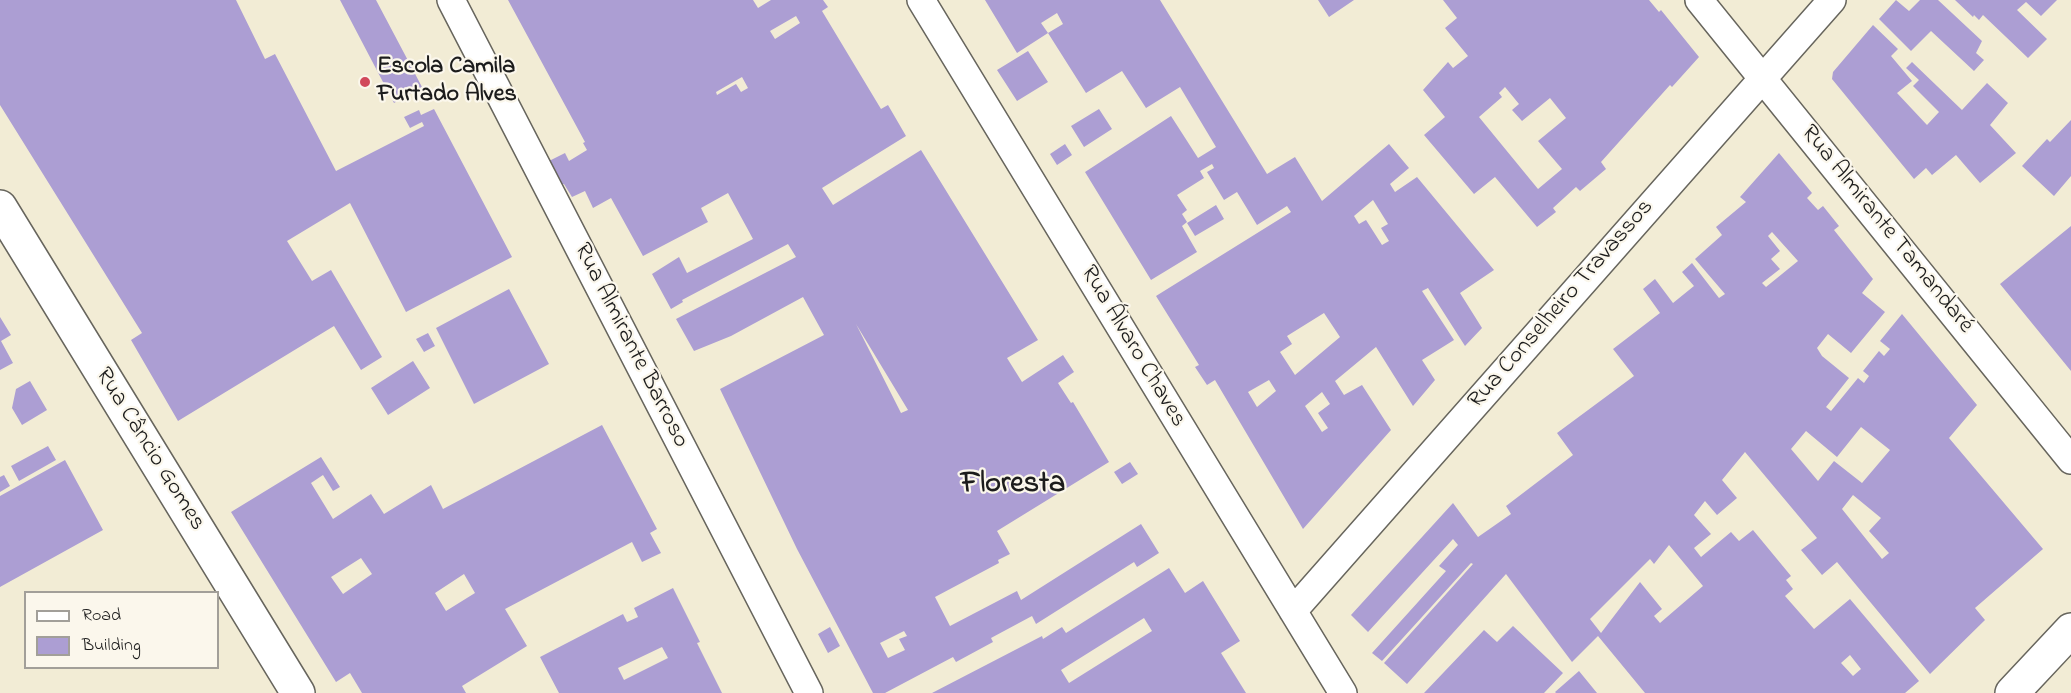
<!DOCTYPE html>
<html>
<head>
<meta charset="utf-8">
<style>
  body { margin:0 }
  #map { position:relative; width:2071px; height:693px; overflow:hidden; background:#f2ecd5; font-family:"Indie Flower",sans-serif }
  canvas { display:block }
  .legend { position:absolute; left:24px; top:591px; width:195px; height:78px; box-sizing:border-box; background:#fbf7ec; border:2px solid #a29f99; margin:0; padding:8px 10px; list-style:none; font-size:18px; color:#1c1c1c }
  .legend li { display:flex; align-items:center; gap:12px; height:30px }
  .legend b { width:30px; border:2px solid #a29f99 }
</style>
</head>
<body>
<div id="map">
<canvas width="2071" height="693"></canvas>
<ul class="legend">
<li><b style="height:8px;background:#fff"></b>Road</li>
<li><b style="height:16px;background:#ac9ed3"></b>Building</li>
</ul>
</div>
<script>
const ctx = document.querySelector('canvas').getContext('2d');
ctx.lineJoin = 'round';
function fillPath(path, color) {
  ctx.fillStyle = color;
  ctx.fill(path, 'evenodd');
}
function trace(path, color, width, dash) {
  ctx.strokeStyle = color;
  ctx.lineWidth = width;
  ctx.lineCap = dash ? 'butt' : 'round';
  ctx.setLineDash(dash || []);
  ctx.stroke(path);
}
function drawText(font, color, halo, rows, align = 'center') {
  ctx.font = font + ' "Indie Flower",sans-serif';
  ctx.lineWidth = 4.5;
  ctx.setLineDash([]);
  ctx.textBaseline = 'middle';
  ctx.strokeStyle = halo;
  ctx.fillStyle = color;
  for (const [text, x, y, turn = 0] of rows) {
    ctx.save();
    ctx.translate(x, y);
    ctx.rotate((+turn || 0) * Math.PI / 180);
    ctx.textAlign = isNaN(turn) ? turn : align;
    if (halo) ctx.strokeText(text, 0, 0);
    ctx.fillText(text, 0, 0);
    ctx.restore();
  }
}
fillPath(new Path2D(`
  M0,0h236l29,59 10,-5 61,117 88,-45 -2,-4 -12,6 -6,-11 15,-7 2,5 13,-6 78,148 -106,55 -56,-109 -63,38 25,40 19,-11 51,87 -21,13 -27,-44 -156,95 -47,-81 11,-7 -142,-228z
  M340,0h36l46,87 -28,16z
  M508,0h245l5,8 13,-8h52l5,7 -6,4 59,98 7,-4 18,31 -84,52 11,17 88,-55 117,190 -31,18 15,24 41,-27 11,17 -16,11 13,20 2,-1 36,60 -112,69 13,23 -12,6 1,3 -64,34 15,29 67,-35 4,9 120,-76 18,29 -22,14 -3,-5 -98,62 -4,-8 -41,22 2,4 -37,20 -3,-5 -68,36h-12l-76,-144 -77,-160 104,-54 -21,-38 -72,39 -37,15 -18,-32 120,-62 -8,-13 -106,56 1,2 -12,7 -19,-35 27,-17 8,16 66,-34 -25,-46 -27,15 7,14 -65,34 -32,-58 -18,10 -8,-17 -13,6 -8,-13 -5,2 -12,-24 18,-9 4,8 18,-11 -4,-7 2,-1zM796,16l4,7 -25,16 -5,-8zM742,77l6,11 -7,4 -5,-8 -19,11 -1,-3zM856,324l52,86 -7,3zM904,631l3,5 -8,3 6,11 -17,8 -8,-15z
  M985,0h175l107,174 28,-17 27,44 67,-57 20,24 -19,16 5,8 22,-15 77,93 -34,23 22,35 -17,18 -37,-58 -6,3 32,49 -32,20 13,20 -22,26 -37,-59 -41,34 9,14 18,-10 29,45 -88,99 -88,-149 -8,5 -12,-18 4,-2 -43,-69 135,-84 -4,-6 -30,19 -20,-33 -13,8 -17,-28 7,-4 -2,-4 -12,7 4,7 -27,17 10,15 -5,4 5,8 -5,4 15,26 -46,28 -66,-108 86,-56 27,42 18,-11 -36,-60 -34,21 -24,-37 -36,22 -38,-60 15,-9 -6,-11 -16,10 7,10 -31,20zM1373,200l15,24 -7,4 8,13 -7,4 -16,-25 -7,4 -5,-8zM1324,313l16,24 -45,38 -15,-23 12,-8 -5,-8zM1269,380l7,11 -19,16 -9,-15zM1322,392l8,12 -12,9 10,15 -6,4 -17,-26z
  M1318,0h36l-25,17z
  M1443,0h206l10,12 2,-2 38,47 -27,30 -2,-2 -69,77 5,7 -26,22 -4,-4 -23,21 3,4 -19,15 -42,-50 -21,17 -50,-59 21,-18 -22,-27 25,-28 5,6 15,-12 -23,-28 12,-10zM1505,87l14,17 -7,6 10,11 28,-23 16,20 -28,23 24,28 -24,20 -59,-72 23,-20 -3,-4z
  M1896,0l13,11 11,-11h18l44,41 -6,12 8,7 -10,11 -43,-40 -20,20 -32,-32z
  M1955,0h102l-16,16 -15,-14 -9,8 30,29 -19,19 -45,-43 -4,5 -5,-5 -1,2z
  M1873,25l25,24 -7,7 21,25 -15,12 30,32 12,-13 -26,-26 6,-6 -13,-12 6,-6 50,48 25,-27 21,20 -18,22 26,28 -36,30 -24,-28 -24,20 -6,-7 -12,11 -82,-100 1,-7z
  M1028,51l20,31 -31,19 -20,-31z
  M1099,109l13,20 -28,18 -13,-21z
  M2071,120v56l-17,20 -32,-30 25,-27 3,3z
  M1065,144l7,11 -15,10 -7,-11z
  M1779,153l33,40 -5,5 11,12 5,-4 16,20 -5,4 39,49 -11,14 23,19 -34,41 -23,-19 -11,14 5,8 27,22 -23,29 5,4 27,-33 6,5 5,-7 -6,-5 16,-20 5,5 6,-7 -10,-8 22,-27 75,91 -28,33 94,111 -68,59 10,12 -55,54 -93,-112 -15,13 -21,-25 16,-12 -72,-86 -23,28 15,18 -20,17 -12,-14 -11,14 17,19 -17,14 7,9 30,-25 8,9 14,-11 38,46 -5,4 7,9 -8,7 29,33 36,-30 69,82 -14,12h-260l-47,-57 -26,26 -66,-88 -99,110 -23,-21 89,-99 -2,-1 -89,98 -10,-8 74,-82 -7,-5 19,-21 -5,-6 -85,93 -17,-17 102,-112 25,34 33,-23 -5,-8 67,-51 -16,-22 77,-57 -21,-27 47,-36 -17,-24 12,-10 18,24 21,-17 -12,-14 10,-9 27,35 6,-4 -30,-35 27,-24 -6,-8 30,-25 -6,-5zM1772,232l26,29 -32,26 -4,-4 18,-14 -9,-10 9,-8 -12,-15zM1861,427l29,23 -28,33 -28,-22 -16,20 -27,-32 15,-18 31,26zM1853,495l28,23 -12,13 20,22 -7,6 -40,-50zM1669,545l34,41 -43,37 -6,-7 8,-7 -22,-27 -39,51 -11,-14 60,-60 4,5zM1850,655l11,14 -8,7 -12,-13z
  M1216,205l8,14 -29,17 -8,-13z
  M2071,226v145l-71,-87z
  M509,289l40,75 -75,40 -38,-76z
  M0,317l11,18 -10,6 12,22 -13,7z
  M428,333l7,13 -11,6 -8,-13z
  M413,361l17,27 -42,27 -17,-27z
  M30,381l17,29 -25,15 -10,-17 4,-19z
  M602,425l55,104 -7,4 11,20 -19,9 -10,-20 -127,67 22,37 -65,40 4,7h-104l-12,-20 -14,9 -105,-170 90,-55 19,30 -7,4 -10,-16 -12,8 22,36 38,-25 13,20 47,-29 12,24zM361,558l11,16 -29,20 -12,-17zM464,574l11,19 -29,18 -11,-18z
  M48,446l8,14 -37,21 -8,-15z
  M65,460l38,70 -103,57v-91z
  M1130,462l8,12 -16,10 -8,-12z
  M4,475l6,11 -10,6v-15z
  M1169,568l16,25 18,-12 37,60 -19,12 25,40h-314l110,-57 1,3 19,-12 4,6zM1144,618l8,13 -83,52 -8,-13z
  M673,588l27,54 -3,1 25,50h-163l-19,-36 83,-43 4,8 11,-5 -4,-9zM662,647l6,11 -44,22 -6,-12z
  M1513,626l50,47 -19,20h-120l60,-63 13,12z
  M830,627l10,19 -12,7 -10,-19z
  M1579,671l18,22h-41l-1,-1z`), '#ac9ed3');
const minor = new Path2D(`
  M451,0l358,693
  M921,0l422,693
  M1699,0l372,460
  M1293,611l539,-611`);
const tertiary = new Path2D(`
  M0,207l298,486
  M2012,693l59,-63`);
trace(minor, '#67655d', 30);
trace(tertiary, '#67655d', 36);
trace(minor, '#fff', 27);
trace(tertiary, '#fff', 33);
for (const [x, y, r, color] of [
  [365,82,6,"#d1495b"]
]) {
  const dot = new Path2D();
  dot.arc(x, y, r, 0, 2 * Math.PI);
  ctx.fillStyle = color;
  ctx.fill(dot);
  trace(dot, '#fbf7ec', 2);
}
drawText('bold 24px', '#1c1c1c', '#fbf7ec', [
  ["Escola Camila",377,68],
  ["Furtado Alves",377,96]
], 'left');
drawText('24px', '#1c1c1c', '#fbf7ec', [
  ["Rua Almirante Tamandaré",1886,230,51],
  ["Rua Conselheiro Travassos",1562,305,-49],
  ["Rua Almirante Barroso",630,346,63],
  ["Rua Álvaro Chaves",1132,347,59],
  ["Rua Câncio Gomes",149,450,58]
]);
drawText('bold 30px', '#1c1c1c', '#fbf7ec', [
  ["Floresta",1013,486]
]);
</script>
</body>
</html>
